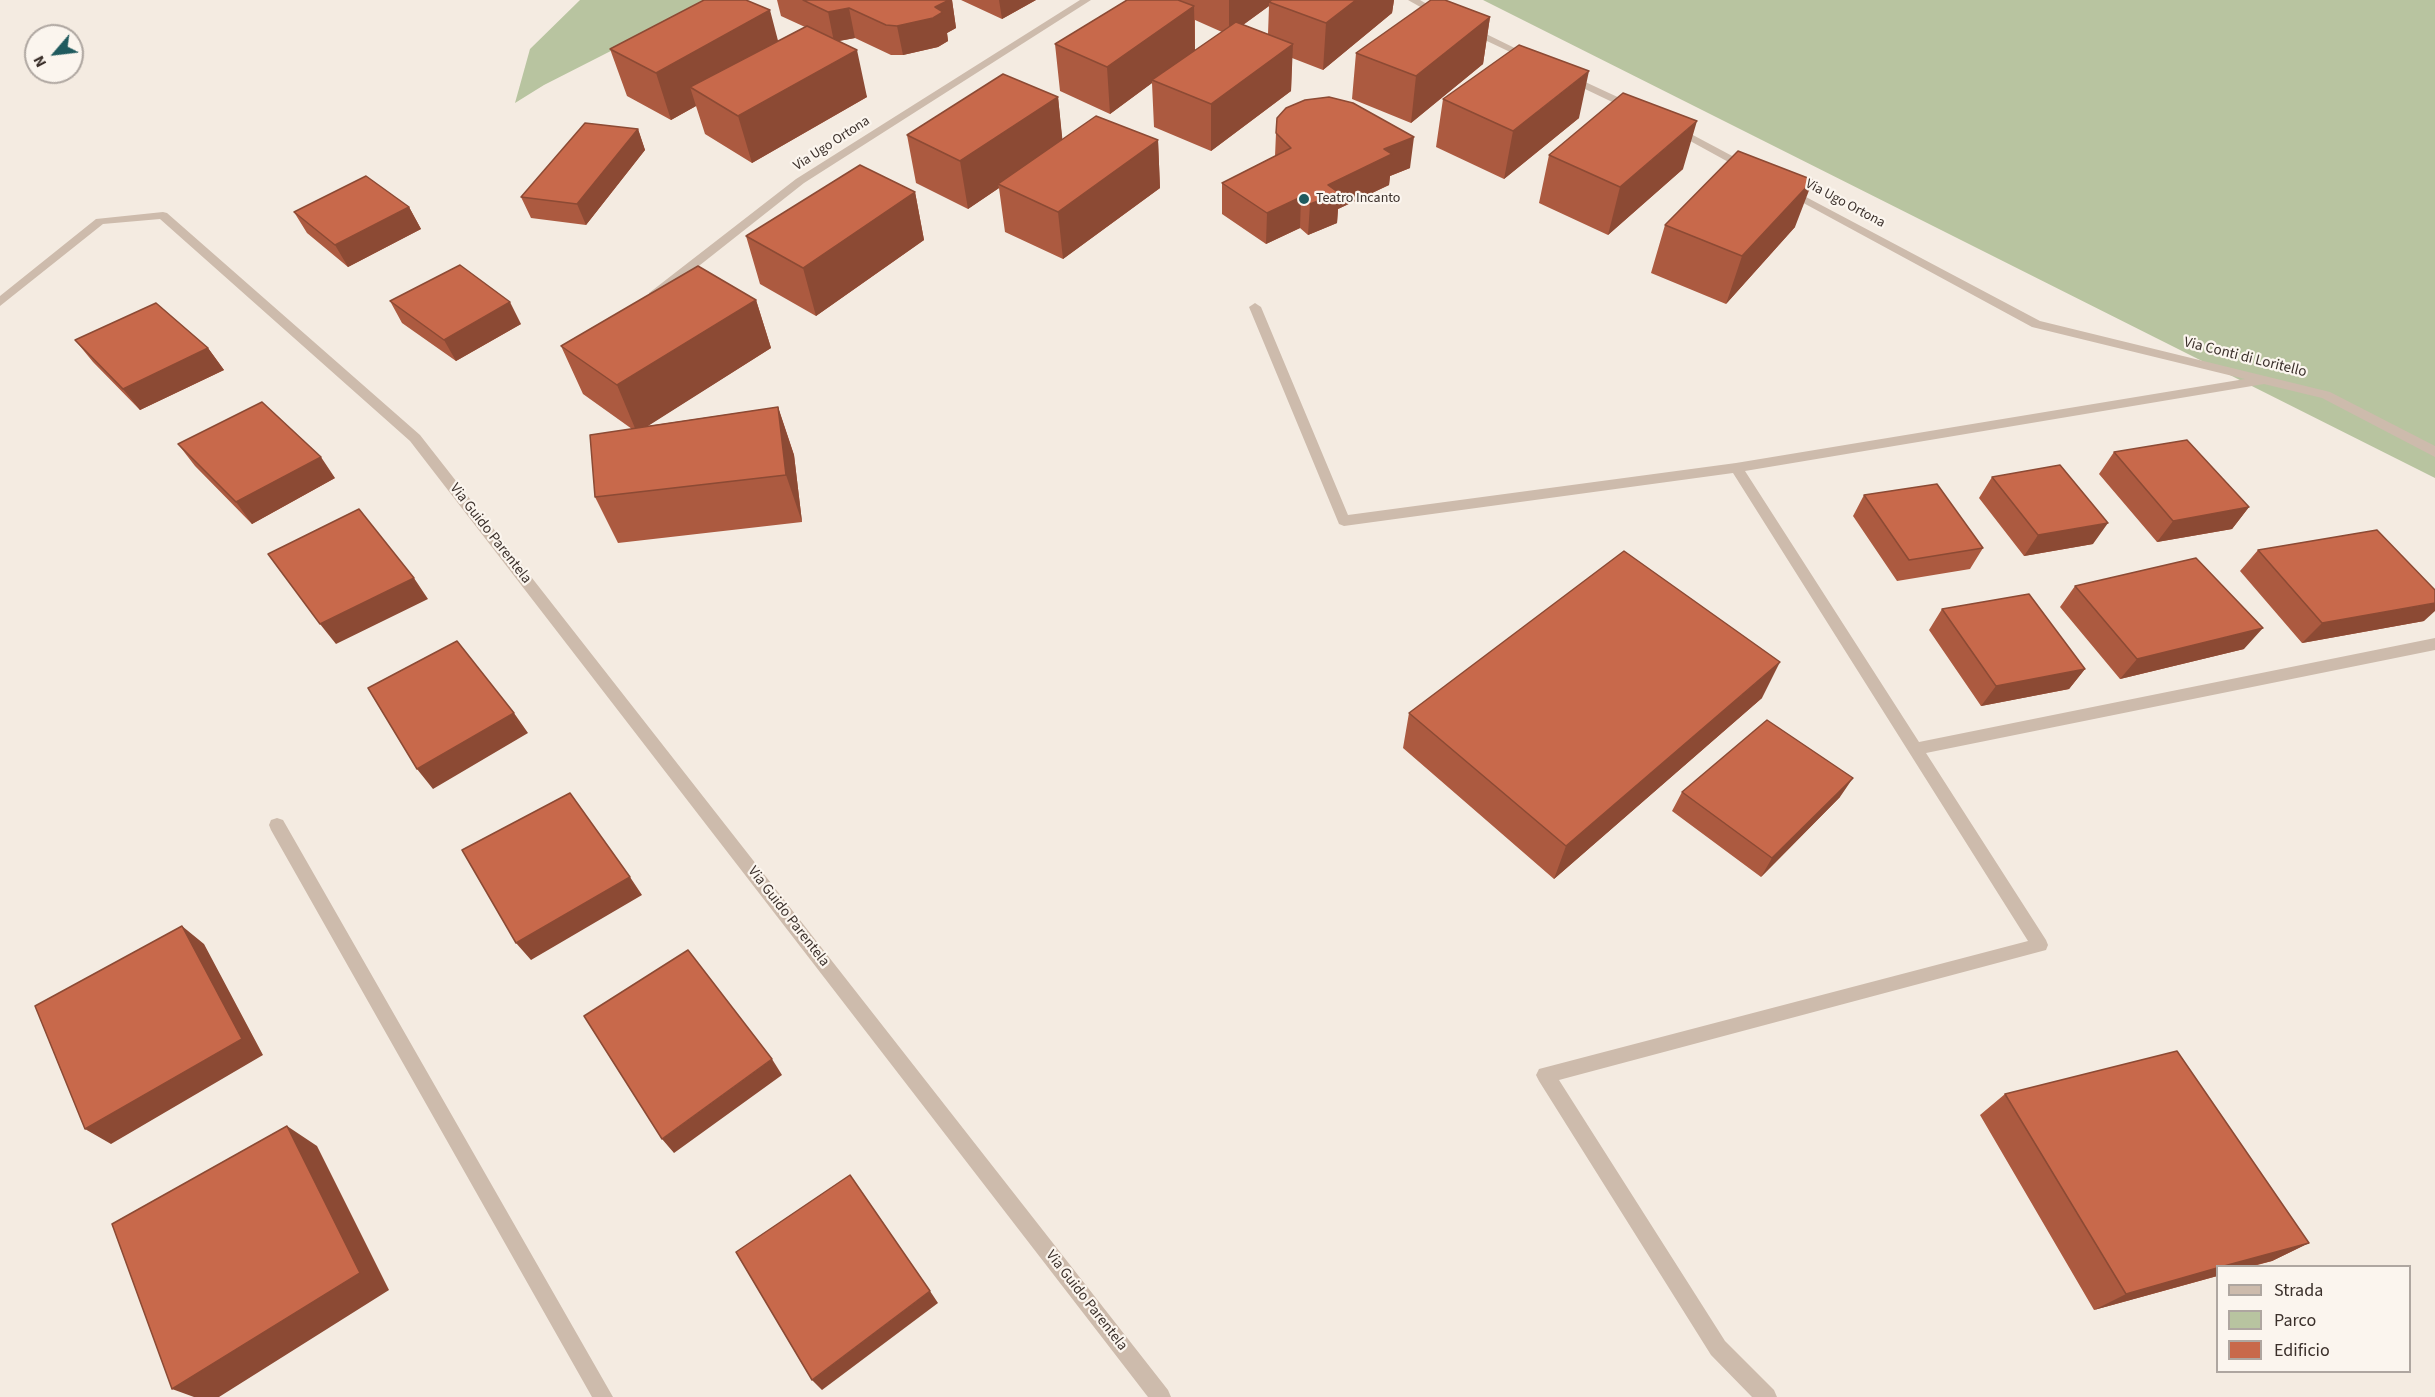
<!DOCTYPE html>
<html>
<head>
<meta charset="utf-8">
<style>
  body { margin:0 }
  #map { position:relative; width:2435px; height:1397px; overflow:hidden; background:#f4ebe1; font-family:"Source Sans 3",sans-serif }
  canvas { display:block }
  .legend { position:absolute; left:2216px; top:1265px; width:195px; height:108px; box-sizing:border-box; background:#fbf5ee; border:2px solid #aea6a0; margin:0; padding:8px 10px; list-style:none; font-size:18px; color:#3b302b }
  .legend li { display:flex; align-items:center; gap:12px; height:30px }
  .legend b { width:30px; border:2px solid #aea6a0 }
  .north { position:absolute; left:24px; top:24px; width:60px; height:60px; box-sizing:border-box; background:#fbf5ee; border:2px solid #aea6a0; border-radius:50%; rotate:242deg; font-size:16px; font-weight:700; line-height:24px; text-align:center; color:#3b302b }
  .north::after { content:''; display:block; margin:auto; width:21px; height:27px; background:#1f5a5e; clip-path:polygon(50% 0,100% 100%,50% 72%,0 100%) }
</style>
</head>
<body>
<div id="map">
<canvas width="2435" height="1397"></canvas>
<ul class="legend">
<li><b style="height:8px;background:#cdbbac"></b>Strada</li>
<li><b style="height:16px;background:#b8c4a0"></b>Parco</li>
<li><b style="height:16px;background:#c8694b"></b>Edificio</li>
</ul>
<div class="north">N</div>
</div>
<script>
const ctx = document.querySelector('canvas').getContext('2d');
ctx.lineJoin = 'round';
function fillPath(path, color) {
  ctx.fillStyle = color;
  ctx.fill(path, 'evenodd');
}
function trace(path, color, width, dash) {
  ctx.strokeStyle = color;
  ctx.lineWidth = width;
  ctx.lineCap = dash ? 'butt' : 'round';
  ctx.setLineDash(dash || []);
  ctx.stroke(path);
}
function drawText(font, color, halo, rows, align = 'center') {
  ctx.font = font + ' "Source Sans 3",sans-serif';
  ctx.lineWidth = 4.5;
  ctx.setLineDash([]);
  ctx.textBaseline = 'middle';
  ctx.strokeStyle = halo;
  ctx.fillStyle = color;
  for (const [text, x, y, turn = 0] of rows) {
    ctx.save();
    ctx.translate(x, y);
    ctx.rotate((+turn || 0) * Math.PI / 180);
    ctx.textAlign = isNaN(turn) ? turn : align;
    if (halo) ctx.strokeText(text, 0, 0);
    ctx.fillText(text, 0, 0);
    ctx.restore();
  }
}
fillPath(new Path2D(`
  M580,0h131l-167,85 -29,18 15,-54z
  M1483,0h952v478z`), '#b8c4a0');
fillPath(new Path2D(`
  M1080,0h11l-287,183 -147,116h-8v-6l147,-114z
  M1408,0h12l26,15 -8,2z
  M1468,28h6l61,30 -8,2 -59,-28z
  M1568,74l69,32 1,2 -9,2 -65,-31 -1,-2z
  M1676,126l75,40 1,2 -1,2h-8l-71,-39v-4z
  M1789,188l251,133 290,71 105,54v11l-113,-59 -58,-14 -519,87 174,271 516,-104v12l-509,103 120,187 2,5 -2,5 -487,130 166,261 49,49 3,7h-25l-41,-42 -172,-274 -3,-6 3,-6 489,-128 -295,-468 -389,53 -5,-2 -90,-217 6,-4 6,4 87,208 388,-52 509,-84 -213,-52 -247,-134v-4z
  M163,212l4,1 253,222 748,955 3,7h-23l-738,-956 -250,-222 -57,5 -103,82v-10l96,-77z
  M277,818l6,2 330,577h-21l-321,-567 -2,-5 2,-5z`), '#cdbbac');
fillPath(new Path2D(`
  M777,0h175l4,28 -9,5 1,8 -10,6 -35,8h-12l-36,-17 -17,3 29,56 -115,66 -47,-29 -9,-28 -25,14 -44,-24 -17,-47 168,-8 27,-14 -24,-11z
  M961,0h75l-34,19z
  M1127,0h267l-2,13 -69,57 -31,-12 -1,33 -80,60 -57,-24 -2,-44 -42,31 -50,-23 -5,-47zM1269,6l-1,28 -25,-9zM1195,20l27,12 -27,18z
  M1490,17l-7,47 -72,59 -59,-24 4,-46z
  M1058,97l4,42 96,1 2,48 -97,71 -58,-27 -6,-44 -31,21 -52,-26 -9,-48z
  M1443,99l136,19 -75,61 -68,-32z
  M638,129l7,21 -59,75 -55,-7 -10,-21z
  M1276,133l134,35 -20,8 -1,9 -51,24 -1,14 -29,12 -8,-7 -34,16 -44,-30v-31l53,-27z
  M1549,155l134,14 -75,66 -69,-32z
  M915,192l9,48 -108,76 -56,-32 -14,-48z
  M409,207l12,22 -73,38 -41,-34 -13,-21z
  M1665,225l130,2 -69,77 -75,-31z
  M756,300l15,48 -124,78 131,-19 16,48 8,67 -184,21 -23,-46 37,-68 -49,-35 -22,-48z
  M390,301l131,23 -65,37 -54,-38z
  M75,340l133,8 16,22 -84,40 -47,-48z
  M178,444l157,34 -83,46 -57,-58z
  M2114,452l135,55 -17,22 -75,13 -58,-68z
  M1992,477l101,67 -69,12 -45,-58z
  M1864,495l119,53 -13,21 -73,12 -44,-65z
  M2258,550l166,71 -122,22 -62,-72z
  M2075,586l169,63 -124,30 -60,-72z
  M1942,609l143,60 -16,20 -88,17 -52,-76z
  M1762,698l-208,181 -151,-131 6,-35z
  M1682,792l158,5 -79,80 -89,-66z
  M2005,1094l304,149 -37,18 -178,49 -114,-195z`), '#ac5a40');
fillPath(new Path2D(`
  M949,0h3l4,28 -9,5 1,8 -10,6 -35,8 -6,-29z
  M999,0h37l-34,19z
  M1229,0h49l-9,2v4l-40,29z
  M1356,0h38l-2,13 -69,57 3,-47z
  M1194,6l1,46 -43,28v3l-42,31 -3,-47z
  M849,8l6,30 -21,4 -6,-30z
  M770,10l12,46 -92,31 6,19 -25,14 -15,-47z
  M1490,17l-7,47 -72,59 5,-47z
  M1293,44l-2,47 -80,60v-47z
  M857,50l10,47 -115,66 -14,-47z
  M1589,71l-10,47 -75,61 9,-48z
  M1058,97l5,48 -65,39 1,4 -31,21 -8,-48z
  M1697,121l-14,48 -75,66 12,-48z
  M638,129l7,21 -59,75 -9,-21z
  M1414,137l-4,31 -20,8 -1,9 -51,24 -1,14 -29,12 2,-31 18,-19 56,-36z
  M1158,140l2,48 -97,71 -5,-47z
  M1813,180l-18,47 -69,77 16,-48z
  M915,192l9,48 -108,76 -13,-48z
  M1301,197l-1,31 -34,16 1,-31z
  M409,207l12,22 -73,38 -13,-22z
  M756,300l15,48 -134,85 -20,-48z
  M510,302l11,22 -65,37 -12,-21z
  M208,348l16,22 -84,40 -17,-21z
  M778,407l16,48 8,67 -16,-47z
  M321,457l14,21 -83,46 -16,-22z
  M2249,507l-17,22 -75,13 16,-21z
  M2108,523l-15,21 -69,12 14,-21z
  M414,578l14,21 -92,45 -16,-20z
  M2435,603v8l-11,10 -122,22 20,-20z
  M2263,628l-19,21 -124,30 17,-20z
  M1780,662l-18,36 -208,181 12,-33z
  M2085,669l-16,20 -88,17 15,-20z
  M514,713l14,20 -95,56 -16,-20z
  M1853,778l-13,19 -79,80 11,-19z
  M630,877l12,18 -111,65 -15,-17z
  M182,926l22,18 59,111 -152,89 -26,-15z
  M772,1059l10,16 -108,78 -12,-14z
  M287,1126l30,20 72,144 -170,107h-25l-22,-8z
  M2309,1243l-37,18 -21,5h-27z
  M2217,1268v8l-123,34 32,-16z
  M930,1291l8,12 -116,87 -10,-10z`), '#8c4a34');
const building = new Path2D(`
  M704,0h42l24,10 -114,63 -46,-24z
  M803,0h146l-14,7 8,5 -10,6 -36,8 -11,-1 -37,-17 -21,4z
  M1127,0h51l16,6 -87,61 -52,-23z
  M1272,0h84l-30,23 -57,-21z
  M1431,0h14l45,17 -74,59 -60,-23z
  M1236,22l57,22 -82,60 -59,-24z
  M807,26l50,24 -119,66 -48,-29z
  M1519,45l70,26 -76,60 -70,-32z
  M1003,74l55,23 -98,64 -53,-26z
  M1623,93l74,28 -77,66 -71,-32z
  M1329,97l24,6 61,34 -30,12 8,5 -64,31 11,8 -29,11 -9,-7 -34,16 -45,-30 69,-35 -15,-15 1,-15 9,-10 19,-8z
  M1096,116l62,24 -100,72 -60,-28z
  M585,123l53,6 -61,75 -56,-7z
  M1738,151l75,29 -71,76 -77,-31z
  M860,165l55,27 -112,76 -57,-32z
  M366,176l43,31 -74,38 -41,-33z
  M460,265l50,37 -66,38 -54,-39z
  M698,266l58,34 -139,85 -56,-39z
  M156,303l52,45 -85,41 -48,-49z
  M262,402l59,55 -85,45 -58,-58z
  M778,407l8,68 -191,22 -5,-62z
  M2187,440l62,67 -76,14 -59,-69z
  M2060,465l48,58 -70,12 -46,-58z
  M1937,484l46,64 -74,12 -45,-65z
  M359,509l55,69 -94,46 -52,-70z
  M2377,530l58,60v13l-113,20 -64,-73z
  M1624,551l156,111 -214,184 -157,-133z
  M2196,558l67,70 -126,31 -62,-73z
  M2029,594l56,75 -89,17 -54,-77z
  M457,641l57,72 -97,56 -49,-81z
  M1767,720l86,58 -81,80 -90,-66z
  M570,793l60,84 -114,66 -54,-93z
  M182,926l60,113 -157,90 -50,-123z
  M688,950l84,109 -110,80 -78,-123z
  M2177,1051l132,192 -85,23h-7v2l-91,26 -121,-200z
  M287,1126l73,147 -188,116 -60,-165z
  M850,1175l80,116 -118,89 -76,-128z`);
fillPath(building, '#c8694b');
trace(building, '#8c4a34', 1.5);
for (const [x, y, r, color] of [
  [1304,199,6,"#1f5a5e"]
]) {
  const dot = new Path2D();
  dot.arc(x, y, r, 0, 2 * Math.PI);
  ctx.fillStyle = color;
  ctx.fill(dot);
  trace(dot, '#fbf5ee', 2);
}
drawText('14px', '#3b302b', '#fbf5ee', [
  ["Via Ugo Ortona",832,144,-33],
  ["Via Ugo Ortona",1845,204,28]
]);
drawText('14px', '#3b302b', '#fbf5ee', [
  ["Teatro Incanto",1316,199]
], 'left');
drawText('15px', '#3b302b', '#fbf5ee', [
  ["Via Conti di Loritello",2245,358,14],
  ["Via Guido Parentela",490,534,52],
  ["Via Guido Parentela",788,917,52],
  ["Via Guido Parentela",1086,1301,52]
]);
</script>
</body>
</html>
